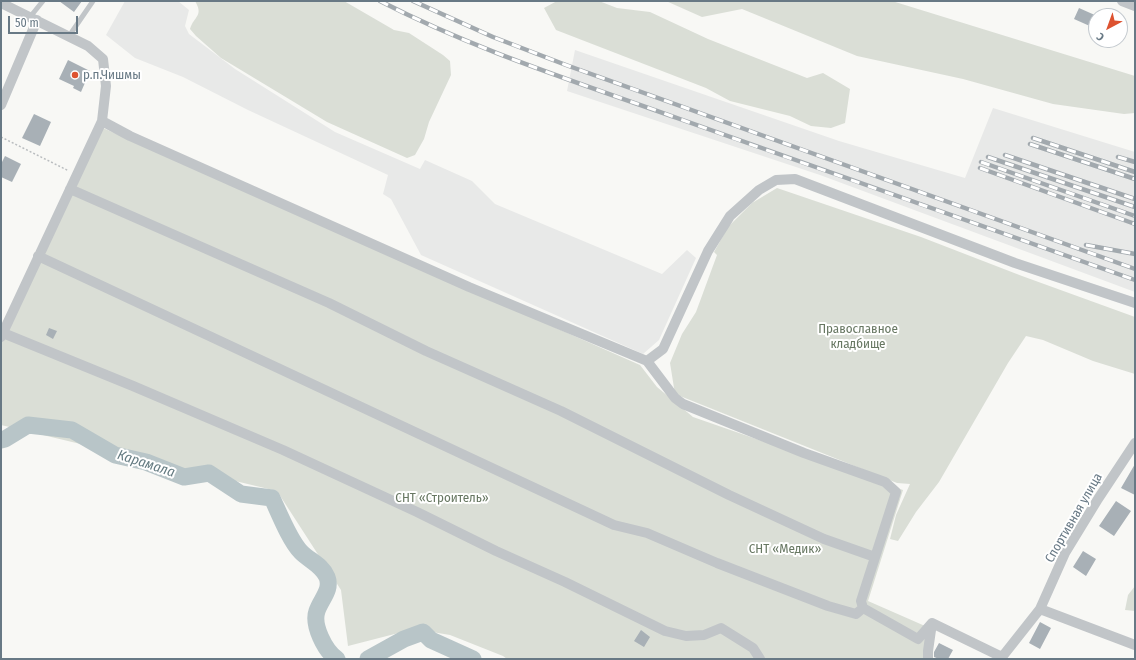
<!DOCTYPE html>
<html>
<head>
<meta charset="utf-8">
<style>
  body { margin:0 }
  #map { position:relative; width:1136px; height:660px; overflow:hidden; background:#f8f8f5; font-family:"Fira Sans Condensed",sans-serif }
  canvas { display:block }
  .frame { position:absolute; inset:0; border:2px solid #687985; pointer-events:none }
  .north { position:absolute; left:1088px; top:8px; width:40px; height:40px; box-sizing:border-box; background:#fff; border:1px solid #c3c9ce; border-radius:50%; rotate:221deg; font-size:11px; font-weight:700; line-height:16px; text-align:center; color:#687985 }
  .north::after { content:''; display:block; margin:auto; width:14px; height:18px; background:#dd5230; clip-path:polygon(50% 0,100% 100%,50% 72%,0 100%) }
  .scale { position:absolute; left:8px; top:16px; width:70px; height:18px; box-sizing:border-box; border:2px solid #687985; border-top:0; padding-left:5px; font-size:12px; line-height:14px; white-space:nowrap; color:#687985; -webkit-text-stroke:3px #fff; paint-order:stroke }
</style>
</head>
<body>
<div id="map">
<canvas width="1136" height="660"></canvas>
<div class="frame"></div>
<div class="north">С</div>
<div class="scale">50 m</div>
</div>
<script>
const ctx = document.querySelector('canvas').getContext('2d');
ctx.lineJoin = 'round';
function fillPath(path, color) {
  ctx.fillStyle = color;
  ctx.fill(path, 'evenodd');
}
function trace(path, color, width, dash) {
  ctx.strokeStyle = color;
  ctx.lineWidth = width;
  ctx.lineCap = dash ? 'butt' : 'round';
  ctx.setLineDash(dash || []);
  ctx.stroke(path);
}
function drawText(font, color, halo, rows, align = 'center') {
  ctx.font = font + ' "Fira Sans Condensed",sans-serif';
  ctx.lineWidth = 4;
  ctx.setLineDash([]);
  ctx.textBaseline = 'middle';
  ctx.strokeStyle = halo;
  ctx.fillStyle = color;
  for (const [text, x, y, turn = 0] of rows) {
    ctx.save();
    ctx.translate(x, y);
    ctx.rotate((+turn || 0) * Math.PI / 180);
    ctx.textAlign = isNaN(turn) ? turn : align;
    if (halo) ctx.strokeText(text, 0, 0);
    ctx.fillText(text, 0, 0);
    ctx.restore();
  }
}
fillPath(new Path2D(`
  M125,1h53l11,9 -4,16 4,8 46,35 100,63 85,37 5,-9 47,21 23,23 167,70 25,-24 9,8 -37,82 -16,14 -222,-99 -30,-56 -8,-5 5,-19 -140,-65 -65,-33 -48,-19 -29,-23z
  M575,50l264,91 126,37 28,-70 142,44v140l-315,-117 -253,-84z`), '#e8e9e8');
fillPath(new Path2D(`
  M195,1h149l50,29 15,3 34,22 7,6 1,14 -22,47 -5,17 -9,16 -8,3 -80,-36 -106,-64 -25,-22 -6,-7c4,-13 14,-13 5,-28z
  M557,1h42l18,7 33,4 58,27 99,39 16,-5 27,16 -5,34 -14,5 -20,-2 -21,-10 -60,-15 -24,-13 -150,-58 -12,-22z
  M666,1h226l243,75v37l-11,1 -71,-10 -90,-25 -106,-23 -115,-47 -40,8z
  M103,128l537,237 17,22 36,30 210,73 -35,111 57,25v33h-418l-4,-3 -53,-21 -36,-6 -66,17 -7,-56 -64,-99 -276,-66v-88z
  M777,188l144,49 101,39 113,41v57l-42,-13 -50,-21 -17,-4 -18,27 -69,119 -23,30 -18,29 -8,-2 6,-24 14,-31 -13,-1 -222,-89 -5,-31 12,-29 14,-22 21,-57 -3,-3 14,-25 24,-24z
  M1135,586v25l-10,-1 3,-15z`), '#daded6');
trace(new Path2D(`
  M1,440l4,-1 23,-14 44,5 43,25 31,7 38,15 25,-4 32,21 31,4c7,15 18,43 29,54 9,9 21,13 26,25 5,13 -6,22 -10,34 -5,14 8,40 20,48
  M368,659l36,-20 19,-7 8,8 42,19`), '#b8c5c8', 17);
fillPath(new Path2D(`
  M59,1h23l-8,11z
  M1079,8l18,8 -5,11 -18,-8z
  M68,60l22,11 -9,21 -8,-4 1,-2 -15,-7z
  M34,114l17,8 -11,24 -18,-8z
  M5,156l16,8 -9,18 -11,-5v-13z
  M49,328l8,3 -4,8 -7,-4z
  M1135,464v31l-14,-7z
  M1116,501l15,10 -17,25 -15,-10z
  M1083,551l13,8 -10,17 -13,-9z
  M1040,622l11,6 -11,21 -11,-6z
  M641,630l9,7 -6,10 -10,-6z
  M939,643l14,7 -5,9h-9l-5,-2v-5z`), '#a8b0b6');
trace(new Path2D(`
  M1,137l68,34`), '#bbbec0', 1.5, [2, 2]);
trace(new Path2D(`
  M30,17l13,-16
  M69,36l24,-35`), '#c1c5c8', 5);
trace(new Path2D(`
  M1122,1l13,5
  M1,3l87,43 15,13 3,27 -4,35 -101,216
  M1,105l36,-85
  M102,121l28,15 339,151 178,74 16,-12 45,-98 22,-35 29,-26 17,-10 19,-1 220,84 120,40
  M70,189l259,114 97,48 135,60 168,84 95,44 51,18
  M38,256l576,269 33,8 70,30 111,43 28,8 7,-6
  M3,333l130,53 150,64 134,62 79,39 69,31 100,49 21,5 18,-1 17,-7 32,20 7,11
  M647,361l28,37 8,6 121,49 81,29 11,10 -35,109 2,7 55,31 14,-16 -4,28v8
  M1040,609l25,-56 33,-54 37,-56
  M932,623l70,34 38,-48 95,36`), '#c1c5c8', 10);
const rail = new Path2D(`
  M380,1c95,49 197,81 297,117 153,55 306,108 458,162
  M413,1l80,36 73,28 569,204
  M1033,138l102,34
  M1030,144l105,35
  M1005,155l130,44
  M988,157l147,50
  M1118,157l17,5
  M981,162l154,54
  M980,168l155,56
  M1086,245l49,9`);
trace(rail, '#a2a9ae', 4.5);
trace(rail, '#fff', 3, [9]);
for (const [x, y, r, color] of [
  [75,75,4,"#dd5230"]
]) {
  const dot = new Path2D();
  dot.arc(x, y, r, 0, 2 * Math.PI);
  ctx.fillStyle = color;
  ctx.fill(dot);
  trace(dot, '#fff', 1.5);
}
drawText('13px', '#687985', '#fff', [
  ["р.п.Чишмы",83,75]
], 'left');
drawText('13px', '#677762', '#fff', [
  ["Православное",858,329],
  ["кладбище",858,344],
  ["СНТ «Строитель»",442,498],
  ["СНТ «Медик»",785,549]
]);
drawText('13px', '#687985', '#fff', [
  ["Спортивная улица",1074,518,-60]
]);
drawText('italic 14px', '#637a80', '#fff', [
  ["Карамала",146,464,18]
]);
</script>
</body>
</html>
